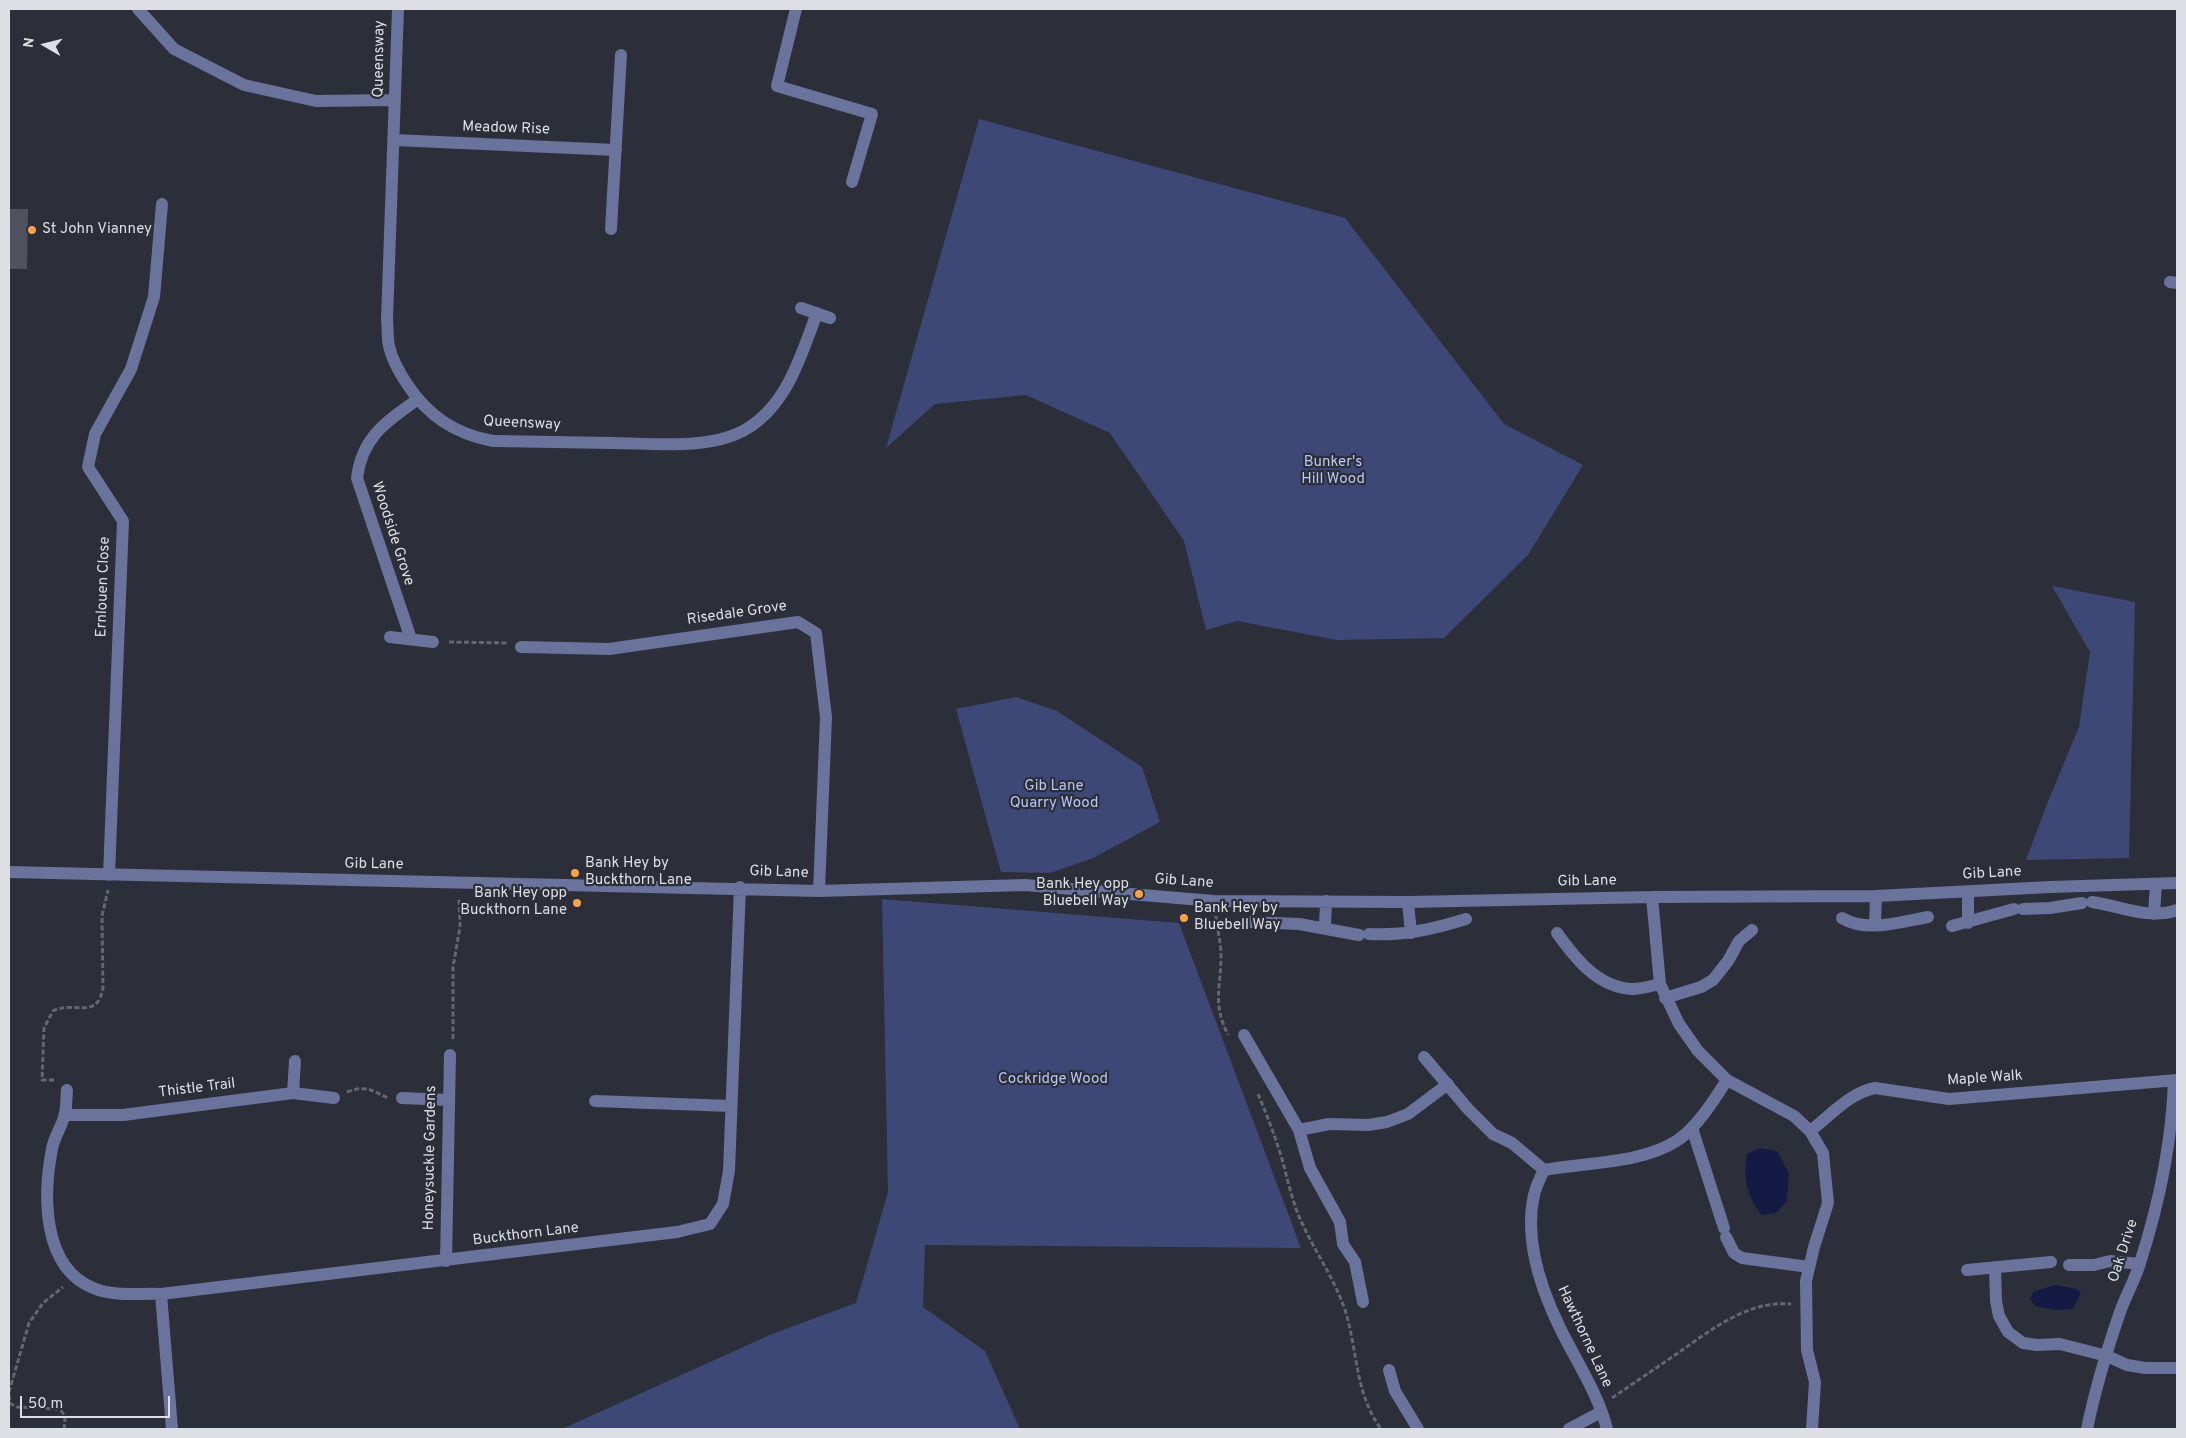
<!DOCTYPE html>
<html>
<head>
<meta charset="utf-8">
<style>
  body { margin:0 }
  #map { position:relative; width:2186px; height:1438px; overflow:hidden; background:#2c2f39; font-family:Overpass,sans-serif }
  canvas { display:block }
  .frame { position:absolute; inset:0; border:10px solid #dddfe5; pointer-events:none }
  .north { position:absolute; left:20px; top:20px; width:50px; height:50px; -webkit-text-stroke:4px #2c2f39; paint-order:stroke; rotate:278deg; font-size:14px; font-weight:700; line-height:20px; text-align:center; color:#dddfe5 }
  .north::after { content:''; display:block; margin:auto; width:18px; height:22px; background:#dddfe5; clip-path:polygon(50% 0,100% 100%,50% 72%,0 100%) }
  .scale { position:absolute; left:20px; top:1396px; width:150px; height:22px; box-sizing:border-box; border:2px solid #dddfe5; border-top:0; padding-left:6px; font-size:15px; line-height:18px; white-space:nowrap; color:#dddfe5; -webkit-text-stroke:4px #2c2f39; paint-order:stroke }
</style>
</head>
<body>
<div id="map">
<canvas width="2186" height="1438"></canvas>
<div class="frame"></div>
<div class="north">N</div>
<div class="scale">50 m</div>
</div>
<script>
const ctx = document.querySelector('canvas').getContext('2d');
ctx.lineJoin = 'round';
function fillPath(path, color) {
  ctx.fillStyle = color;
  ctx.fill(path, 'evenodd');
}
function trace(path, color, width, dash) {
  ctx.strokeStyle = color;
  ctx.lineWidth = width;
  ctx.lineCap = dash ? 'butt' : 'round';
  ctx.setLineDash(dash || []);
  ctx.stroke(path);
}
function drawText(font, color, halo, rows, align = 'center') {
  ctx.font = font + ' Overpass,sans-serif';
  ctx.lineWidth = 4.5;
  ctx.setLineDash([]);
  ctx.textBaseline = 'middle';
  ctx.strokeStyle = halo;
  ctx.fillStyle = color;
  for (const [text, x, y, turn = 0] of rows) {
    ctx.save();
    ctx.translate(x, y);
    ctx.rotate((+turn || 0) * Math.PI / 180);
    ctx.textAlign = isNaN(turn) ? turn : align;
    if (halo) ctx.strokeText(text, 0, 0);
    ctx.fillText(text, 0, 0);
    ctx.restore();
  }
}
fillPath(new Path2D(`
  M979,119l366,99 159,206 79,41 -55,90 -84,83 -107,2 -100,-19 -31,9 -22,-89 -74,-108 -84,-38 -91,9 -49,44z
  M2052,586l83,16 -6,256 -103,2 21,-56 32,-77 11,-75z
  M1016,697l41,14 85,56 18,55 -67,36 -43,15 -49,-1 -45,-163z
  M882,899l297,24 122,325 -376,-3 -2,62 62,44 35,78h-458l210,-95 84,-31 32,-111z`), '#3e4876');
fillPath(new Path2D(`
  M1760,1148l17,3 12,22 -2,28 -11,12 -14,2c-15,-18 -20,-38 -15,-61z
  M2055,1285l22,4 4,4 -8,16 -17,1 -21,-4 -5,-7 3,-7z`), '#151a45');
fillPath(new Path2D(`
  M9,209h19l-1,60h-18z`), '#4f525c');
trace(new Path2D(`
  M449,642l59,1
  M1216,916c1,13 5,27 5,39 0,34 -9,47 7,80
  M453,1039v-72l7,-40 -1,-28
  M54,1080h-12l2,-52 9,-17c21,-11 44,10 50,-23l-1,-72 6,-26
  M347,1092c19,-7 24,-2 41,6
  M1258,1094c9,21 17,42 24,65 5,18 9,37 16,55 14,34 37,64 48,99 12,41 9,80 35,116
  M9,1392l20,-69 14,-20 20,-16
  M9,1395l2,9 6,3 41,2c9,5 7,11 6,20
  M1612,1398c22,-15 44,-30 66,-45 33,-23 70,-53 113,-49`), '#656770', 3, [5, 2.5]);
trace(new Path2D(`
  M138,9l36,40 70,36 72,16 79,-1
  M398,9l-11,310c1,9 0,18 2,27 3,14 10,26 18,38 21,32 48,50 86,57 39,1 78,1 118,2 41,0 101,8 137,-15 40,-25 53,-73 69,-115
  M796,9l-19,77 95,28 -20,68
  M394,140l222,10
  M611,229l10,-174
  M2170,282l7,1
  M801,308l29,10
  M390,637l43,5
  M411,639l-54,-161c5,-41 29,-56 60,-78
  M521,647l88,2 189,-27 18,11 10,84 -7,174
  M9,872l810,19 206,-6 188,16 195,1 244,-5 224,-1 174,-9 127,-4
  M109,875l14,-354 -35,-54 7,-33 36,-65 23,-72 8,-93
  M1652,897l8,87 19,40 19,27 29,29 67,36 16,15 13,22 5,50 -14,44 -8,34 1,69 8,32 -3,47
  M1408,902l3,31
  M2092,902c29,4 56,18 85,8
  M2023,909l27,-1 32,-5
  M2154,914l2,-30
  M1842,918c25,15 58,4 86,-1
  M1250,922l49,2 60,11
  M1968,923v-31
  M1875,925l1,-29
  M1952,926l62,-17
  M1325,927l1,-26
  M1557,933c18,25 41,55 76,56 8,0 18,-3 27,-5
  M1369,934c34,2 65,-5 97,-15
  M1665,998l36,-11 12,-7 15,-19 11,-20 13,-11
  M1244,1035l55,95 11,38 30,54 3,22 12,18 8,40
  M1424,1057l44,52 25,25 19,9 32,27c42,-8 98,-6 134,-30 20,-14 36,-40 49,-60
  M67,1090c-1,9 0,19 -3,27 -3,11 -10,20 -12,32 -9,46 -10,118 41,139 21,9 46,5 68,6l516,-62 33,-8 13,-20 6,-33 11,-284
  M293,1093l2,-32
  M402,1098l46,2
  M595,1101l136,5
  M65,1115h58l170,-22 41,5
  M1692,1128l32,100
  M1299,1130l30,-6 39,1 19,-3 21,-8 40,-30
  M1810,1131c20,-15 39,-38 65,-43l74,11 228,-19
  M1544,1170c-4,8 -8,16 -10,25 -10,44 7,94 26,133 16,33 38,65 47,101
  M1726,1237l8,16 8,5 67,9
  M446,1261l4,-206
  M2069,1265h25l16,-4 30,3
  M1995,1267l1,34 3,15 9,16 15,11 14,2 23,-1 47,12 20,9 18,3h32
  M1967,1270l84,-8
  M161,1294l11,135
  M1389,1370l6,21 23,38
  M1569,1429l32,-17
  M2087,1429c8,-39 20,-79 33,-117 6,-17 15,-32 20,-49 19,-59 32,-122 34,-183`), '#69739b', 12);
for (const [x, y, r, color] of [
  [32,230,5,"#f7a149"],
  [575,873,5,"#f7a149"],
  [1139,894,5,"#f7a149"],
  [577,903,5,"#f7a149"],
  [1184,918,5,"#f7a149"]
]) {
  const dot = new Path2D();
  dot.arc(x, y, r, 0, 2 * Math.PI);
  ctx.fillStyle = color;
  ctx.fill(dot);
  trace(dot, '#2c2f39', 2);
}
drawText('15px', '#dddfe5', '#2c2f39', [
  ["Queensway",380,59,-89],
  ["Meadow Rise",506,129,2],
  ["Queensway",522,424,3],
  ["Woodside Grove",392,534,72],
  ["Ernlouen Close",104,587,-88],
  ["Risedale Grove",737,614,-8],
  ["Gib Lane",374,865,1],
  ["Gib Lane",779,873,2],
  ["Gib Lane",1992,874,-3],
  ["Gib Lane",1184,882,4],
  ["Gib Lane",1587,882,-1],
  ["Maple Walk",1985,1079,-4],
  ["Thistle Trail",197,1089,-7],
  ["Honeysuckle Gardens",431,1158,-89],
  ["Buckthorn Lane",526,1235,-7],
  ["Oak Drive",2124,1251,-72],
  ["Hawthorne Lane",1584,1337,65]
]);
drawText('15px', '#dddfe5', '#2c2f39', [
  ["St John Vianney",42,230],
  ["Bank Hey by",585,864],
  ["Buckthorn Lane",585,881],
  ["Bank Hey opp",1129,885,"right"],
  ["Bluebell Way",1129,902,"right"],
  ["Bank Hey opp",567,894,"right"],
  ["Buckthorn Lane",567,911,"right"],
  ["Bank Hey by",1194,909],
  ["Bluebell Way",1194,926]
], 'left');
drawText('15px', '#b9c5f4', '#2c2f39', [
  ["Bunker's",1333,463],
  ["Hill Wood",1333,480],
  ["Gib Lane",1054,787],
  ["Quarry Wood",1054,804],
  ["Cockridge Wood",1053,1080]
]);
</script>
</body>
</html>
